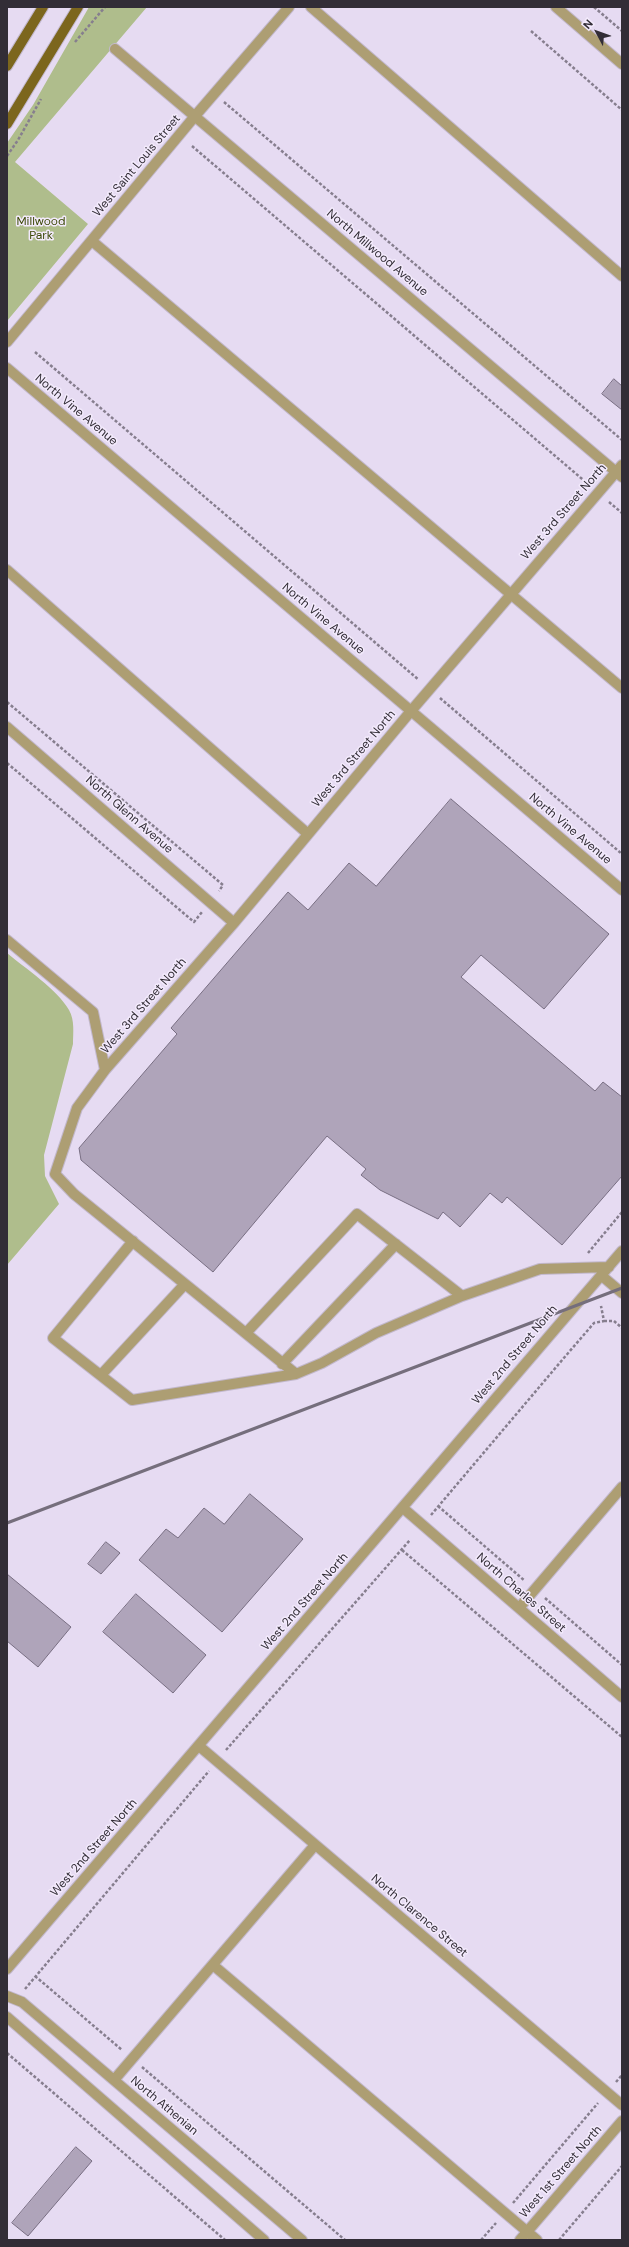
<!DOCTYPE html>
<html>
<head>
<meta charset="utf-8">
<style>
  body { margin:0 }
  #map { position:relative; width:629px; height:2247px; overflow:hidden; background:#e6dbf2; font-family:"DM Sans",sans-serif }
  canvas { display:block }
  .frame { position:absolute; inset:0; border:8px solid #322d36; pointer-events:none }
  .north { position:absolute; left:577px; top:12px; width:40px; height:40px; -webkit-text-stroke:3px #f3eafc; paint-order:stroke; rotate:311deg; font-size:11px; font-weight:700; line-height:16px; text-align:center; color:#322d36 }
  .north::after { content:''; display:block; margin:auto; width:14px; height:18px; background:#322d36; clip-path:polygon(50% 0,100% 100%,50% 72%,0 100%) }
</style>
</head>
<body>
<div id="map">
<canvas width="629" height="2247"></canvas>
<div class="frame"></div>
<div class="north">N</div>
</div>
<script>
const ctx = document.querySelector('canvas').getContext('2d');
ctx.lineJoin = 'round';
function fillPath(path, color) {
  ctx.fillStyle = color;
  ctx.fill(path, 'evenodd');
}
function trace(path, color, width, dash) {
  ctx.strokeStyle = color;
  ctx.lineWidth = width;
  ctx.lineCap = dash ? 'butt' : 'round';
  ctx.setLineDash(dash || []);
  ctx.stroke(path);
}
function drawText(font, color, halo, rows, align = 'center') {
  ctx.font = font + ' "DM Sans",sans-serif';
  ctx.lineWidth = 3;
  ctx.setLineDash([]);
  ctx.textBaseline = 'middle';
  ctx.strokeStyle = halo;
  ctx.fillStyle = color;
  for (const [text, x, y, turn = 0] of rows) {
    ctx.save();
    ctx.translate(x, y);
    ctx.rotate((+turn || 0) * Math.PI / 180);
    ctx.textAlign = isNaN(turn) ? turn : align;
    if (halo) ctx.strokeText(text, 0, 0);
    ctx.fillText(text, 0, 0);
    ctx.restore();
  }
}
fillPath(new Path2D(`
  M89,7h58l-132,155 73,62 -81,97v-178l26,-38z
  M7,953c19,16 50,36 62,57 6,10 4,24 4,34l-29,111 1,21 14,28 -52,61z`), '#afbd8c');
const building = new Path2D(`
  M614,379l8,7v24l-20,-16z
  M451,799l158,135 -65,75 -63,-54 -20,22 134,114 8,-9 19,15v79l-60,69 -55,-48 -5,6 -12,-10 -30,34 -17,-15 -5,7 -58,-29 -19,-15 5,-6 -39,-33 -114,136 -132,-112 -2,-12 98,-114 -6,-6 117,-136 20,18 41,-47 27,23z
  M250,1494l53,45 -81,93 -83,-72 27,-31 12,9 26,-30 20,16z
  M106,1542l14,11 -19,21 -13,-10z
  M7,1574l64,53 -33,40 -31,-26z
  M136,1594l70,61 -33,38 -70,-61z
  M76,2147l16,14 -64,75 -16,-13z`);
fillPath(building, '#afa4ba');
trace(building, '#786e82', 1);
const minor = new Path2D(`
  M311,7l311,269
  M556,7l66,57
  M115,49l507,428
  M92,241l530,447
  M7,342l188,-226 94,-109
  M7,368l615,522
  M7,570l301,264
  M7,727l227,196
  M7,940l86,72 12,58
  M133,1241l-80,97 79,62 164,-26
  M609,1267l-69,2 -78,27 -86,37 -54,30 -26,11 -222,-180 -19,-20 22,-66 28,-38 129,-147 177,-212 211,-246
  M602,1276l20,17
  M246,1333l111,-119 105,82
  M282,1364l114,-120
  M101,1375l84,-91
  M403,1508l219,189
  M519,1608l103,-121
  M199,1746l423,359
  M213,1965l324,275
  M7,1969l615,-718
  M7,1996l15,6 280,238
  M7,2017l257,223
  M114,2080l201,-235
  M520,2240l102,-119`);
const major = new Path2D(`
  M7,66l36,-59
  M7,124l71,-117`);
trace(minor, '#c2b8cc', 12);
trace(major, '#c2b8cc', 12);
trace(new Path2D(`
  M594,7l28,24
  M531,31l91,79
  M75,42l30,-35
  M224,102l398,338
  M192,146l396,338
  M7,156l11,-16 23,-41
  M35,352l384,328
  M609,502l13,11
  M440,698l182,156
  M7,702l216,183 -4,6
  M7,763l187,159 8,-10
  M588,1253l34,-41
  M604,1321h10l8,7
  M438,1506l87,75
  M431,1515l132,-156 31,-36 10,-2 -3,-15
  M402,1550l220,187
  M545,1598l77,67
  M226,1750l184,-210
  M35,1976l87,74
  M25,1989l184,-218
  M7,2053l218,187
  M142,2067l203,173
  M616,2082l6,-7
  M513,2203l85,-100
  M481,2240l15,-17
  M559,2240l63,-74`), '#867e8e', 2.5, [3, 2]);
trace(minor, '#ad9e73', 10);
trace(major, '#7c661d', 10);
trace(new Path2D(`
  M7,1523l615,-235`), '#756e7c', 3);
drawText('12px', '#322d36', '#f3eafc', [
  ["West Saint Louis Street",137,166,-50],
  ["North Millwood Avenue",377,253,40],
  ["North Vine Avenue",76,410,40],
  ["West 3rd Street North",564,512,-49],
  ["North Vine Avenue",323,619,40],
  ["West 3rd Street North",354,759,-50],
  ["North Glenn Avenue",129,815,41],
  ["North Vine Avenue",570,829,40],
  ["West 3rd Street North",144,1006,-49],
  ["West 2nd Street North",515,1355,-50],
  ["North Charles Street",521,1593,41],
  ["West 2nd Street North",305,1602,-49],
  ["West 2nd Street North",94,1848,-49],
  ["North Clarence Street",419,1916,40],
  ["North Athenian",164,2106,40],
  ["West 1st Street North",561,2172,-49]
]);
drawText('12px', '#3d4a08', '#f3eafc', [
  ["Millwood",41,222],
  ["Park",41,236]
]);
</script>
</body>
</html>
